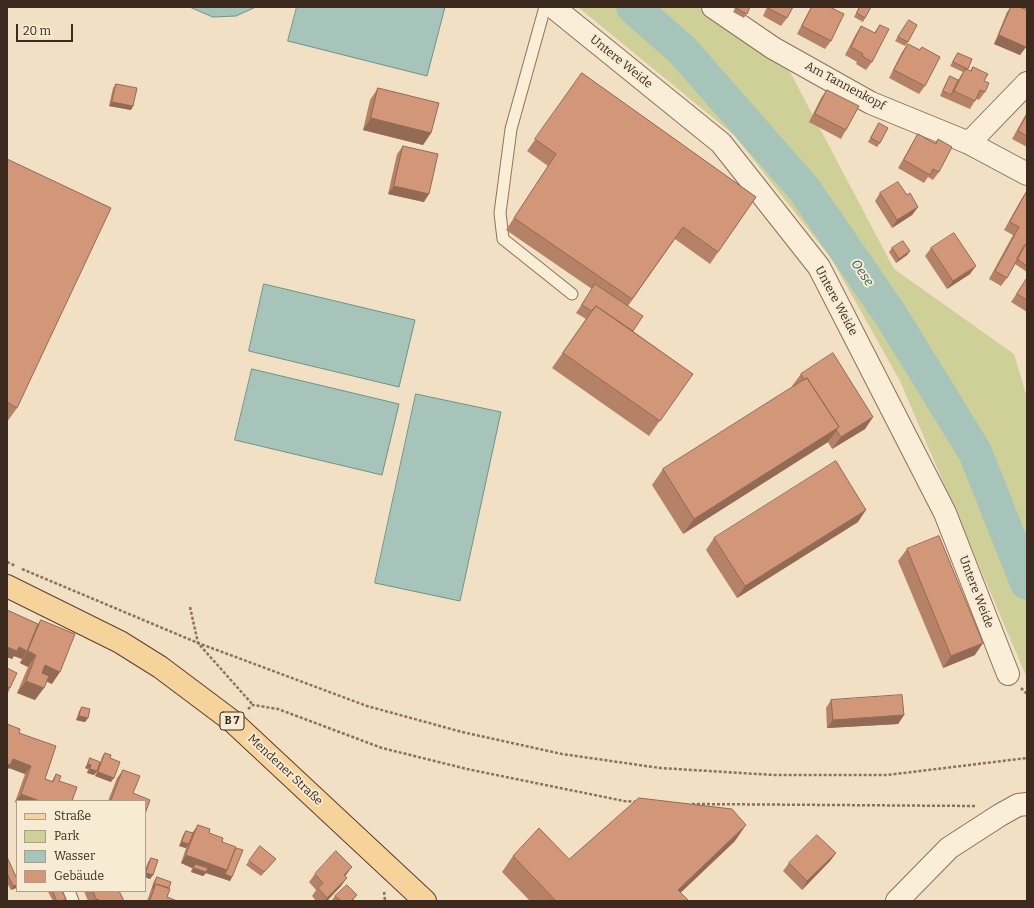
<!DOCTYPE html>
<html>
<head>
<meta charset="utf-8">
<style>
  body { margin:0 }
  #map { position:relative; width:1034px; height:908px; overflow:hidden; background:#f1e0c4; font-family:Bitter,serif }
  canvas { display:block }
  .frame { position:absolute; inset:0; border:8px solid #3c2a1e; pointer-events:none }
  .legend { position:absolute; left:16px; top:800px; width:130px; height:92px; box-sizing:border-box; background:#f8ebd4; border:1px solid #ad9e8b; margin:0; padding:5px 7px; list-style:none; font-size:12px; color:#3c2a1e }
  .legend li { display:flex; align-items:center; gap:8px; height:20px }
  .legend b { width:20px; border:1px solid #ad9e8b }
  .scale { position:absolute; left:16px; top:24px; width:57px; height:18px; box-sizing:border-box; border:2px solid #3c2a1e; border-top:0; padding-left:5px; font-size:12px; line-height:14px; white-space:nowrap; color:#3c2a1e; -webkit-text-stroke:3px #f8ebd4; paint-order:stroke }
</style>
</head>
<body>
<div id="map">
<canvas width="1034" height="908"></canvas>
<div class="frame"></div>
<ul class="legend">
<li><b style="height:5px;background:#f6d39a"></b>Straße</li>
<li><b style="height:11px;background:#ced097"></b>Park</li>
<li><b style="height:11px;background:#a6c4b9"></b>Wasser</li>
<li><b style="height:11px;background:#d29778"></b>Gebäude</li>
</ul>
<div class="scale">20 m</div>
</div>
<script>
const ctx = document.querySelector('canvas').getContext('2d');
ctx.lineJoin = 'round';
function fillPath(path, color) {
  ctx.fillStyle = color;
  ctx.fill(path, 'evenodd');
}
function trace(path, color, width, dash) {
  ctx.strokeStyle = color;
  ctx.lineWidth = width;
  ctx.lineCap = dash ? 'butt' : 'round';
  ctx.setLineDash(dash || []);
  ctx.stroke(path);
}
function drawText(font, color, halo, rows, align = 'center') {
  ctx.font = font + ' Bitter,serif';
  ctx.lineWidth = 4;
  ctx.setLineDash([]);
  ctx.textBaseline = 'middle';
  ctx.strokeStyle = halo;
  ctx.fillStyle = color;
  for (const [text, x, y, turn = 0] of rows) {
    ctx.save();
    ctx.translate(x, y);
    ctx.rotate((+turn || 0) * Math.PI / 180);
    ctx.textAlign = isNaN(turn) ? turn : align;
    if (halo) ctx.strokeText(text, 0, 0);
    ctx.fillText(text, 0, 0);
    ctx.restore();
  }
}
fillPath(new Path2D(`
  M578,7h120l91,63 105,199 120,85 13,44v280l-127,-297 -69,-123 -97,-123z`), '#ced097');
const water = new Path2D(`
  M190,7h66l-20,9 -23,1z
  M297,7h148l-18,69 -139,-35z
  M264,284l151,36 -16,67 -150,-36z
  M252,369l147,35 -17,71 -147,-35z
  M416,394l85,18 -41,189 -85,-18z`);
fillPath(water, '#a6c4b9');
trace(water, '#6c9387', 1);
trace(new Path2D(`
  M633,7l50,44 121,138 86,125 85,138 52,131`), '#a6c4b9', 34);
const lane = new Path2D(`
  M545,7l-34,122 -11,84 3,26 69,55
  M69,891l4,10`);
const street = new Path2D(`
  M553,7l168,136 98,124 126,246 63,161
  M713,7l60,41 98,55 98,40 58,31
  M969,143l58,-60
  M897,901l52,-53 51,-33 18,-10 9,-1`);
const primary = new Path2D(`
  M7,586l113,56 40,25 72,54 193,180`);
trace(lane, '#8d7159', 13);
trace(street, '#8d7159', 24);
trace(primary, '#5b3f2d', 24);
trace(new Path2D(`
  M7,562l9,4
  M22,569l176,74 169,63 95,26 100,22 98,14 114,7h113l140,-17
  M190,607l8,36 55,62
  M1021,688l6,6
  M248,709l5,-4 25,4 104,39 85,21 157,32 13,1
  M692,804l283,2
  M384,892l1,9`), '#8d7159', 2.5, [3, 2]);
trace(lane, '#fbeed8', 11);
trace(street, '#fbeed8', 22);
trace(primary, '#f6d39a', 22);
fillPath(new Path2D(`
  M736,7h14l-6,11 -11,-6z
  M767,7h26l-6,11 -6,8 -18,-10z
  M811,7h19l1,34 -6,8 -28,-15z
  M859,7h12l-8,15 -9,-5z
  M1011,7h16l-1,40 -6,8 -26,-11 13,-32z
  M906,24l2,18 -3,4 -10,-5z
  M880,25l-8,37 -6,8 -10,-6 1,-2 -12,-7 11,-21 5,-8 13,7z
  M908,44l11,6 3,-3 3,39 -6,8 -30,-16 13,-26z
  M958,53l14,6 -5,11 3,1 3,-4 11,14 1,11 -6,8 -3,-1 -6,10 -30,-13 7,-15 3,-5 8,4 5,-8 -13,-6z
  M582,73l174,124 -46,67 -35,-25 -47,67 5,25 60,43 -44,62 -97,-68 34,-49 -10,-6 16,-24 -86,-59 42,-64 -21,-15z
  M116,84l17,22 -2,4 -22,-4 4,-18z
  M378,88l53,45 -8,12 -60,-15 7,-30z
  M827,90l19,40 -5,9 -32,-17 12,-24z
  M1027,112v35l-15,-8z
  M879,123l1,20 -3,4 -9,-5z
  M918,134l17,9 3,-4 1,33 -6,8 -5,-3 -4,6 -26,-15 15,-26z
  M403,146l21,56 -36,-8 9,-40z
  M7,159l10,249 -10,14z
  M1027,191l-3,55h3v26l-12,-8 -8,14 -6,8 -12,-7 24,-44 -9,-5 18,-32z
  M880,193l27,2 11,12 -6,8 -20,13 -17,-27z
  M892,248l18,3 -3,4 -11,8 -7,-11z
  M931,248l39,26 -23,15 -22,-33z
  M1027,278v34l-16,-10z
  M801,374l72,43 -8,12 -33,20 -4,-7 -145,92 -31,-49 11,-16 130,-82 -1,-1z
  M858,522l-121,76 -31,-48 8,-12z
  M907,549l68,106 -32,13 -45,-107z
  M7,610l31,14 3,-4 11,64 -6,-3 -11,19 -18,-7 11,-26 -8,-4 2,-4 -8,-3 -2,3 -5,-2z
  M7,668l3,20 -2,5 -1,-1z
  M831,700l73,15 -6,9 -71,4 -1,-20z
  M82,707l6,11 -3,4 -9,-2 3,-9z
  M7,724l12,9 26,46 7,2 4,-7 3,7 -42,20v2l-2,-1 10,-28 -16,-6 -2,2z
  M105,753l5,5 1,24 -16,-6 2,-4 -3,3 -7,-2 1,-4 -3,-1 5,-10 10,5 2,-6z
  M123,770l10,23 12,8h-37l9,-23z
  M198,825l24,17 10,35 -2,4 -24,-8 -3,3 -12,-4 1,-4 -11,-5 5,-15 -7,-2 4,-11 3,-4 6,2z
  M735,841l-55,52 9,8h-159l-28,-29 11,-16 56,3z
  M260,846l16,13 -15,17 -15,-11z
  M836,853l-6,8 -28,29 -19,-19 6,-8z
  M7,857l10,22v8l-1,1 -5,2 -4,-7z
  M151,858l2,17 -3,4 -5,-2v-7l3,-8z
  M315,874l30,2 -4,10 -14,15h-11l-4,-5 4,-6 -7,-8z
  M157,877l12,11 -2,9 7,4h-27l7,-20z
  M48,891h14l4,8 -1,2h-12l-5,-9z
  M84,891h35l5,10h-36z
  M335,896l19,3 -1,2h-19l-2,-1z`), '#b58267');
fillPath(new Path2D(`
  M999,35l27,12 -6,8 -26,-11z
  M112,102l21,4 -2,4 -22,-4z
  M371,118l60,15 -8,12 -60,-15z
  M394,186l35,8 -5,8 -36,-8z
  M918,207l-6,8 -20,13 5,-8z
  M910,251l-3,4 -11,8 3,-4z
  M976,266l-6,8 -23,15 6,-8z
  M873,417l-8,12 -33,20 9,-12z
  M839,427l-11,15 -145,92 11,-15z
  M866,510l-8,12 -121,76 8,-12z
  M983,643l-8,12 -32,13 8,-12z
  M7,647h12l8,4 -5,8 -8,-3 -2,3 -5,-2z
  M28,651l8,4 -8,12 -8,-4z
  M45,665l15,7 -8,12 -15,-7z
  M26,681l18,7 -9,12 -18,-7z
  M904,715l-6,9 -71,4 6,-8z
  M79,716l9,2 -3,4 -9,-2z
  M13,759l18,7 -6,8 -16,-6 -2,2v-6z
  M88,764l3,1 -3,4 -3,-1z
  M90,769l7,2 -3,4 -7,-2z
  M98,772l16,6 -3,4 -16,-6z
  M21,794l19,7h-23v2l-2,-1z
  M746,825l-11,16 -63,60 6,-11z
  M182,842l7,2 -3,4 -7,-2z
  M836,853l-6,8 -28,29 5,-9z
  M186,855l41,15 5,7 -2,4 -24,-8 -3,3 -12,-4 3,-4 1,-4 -3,4 -11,-5z
  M352,867l-6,8 -8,8 6,-8z
  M146,873l7,2 -3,4 -5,-2v-3z
  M347,878l-6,8 -14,15h-2l2,-3z
  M17,885l-1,3 -5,2 2,-4z`), '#936a54');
const building = new Path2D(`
  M736,7h14l-3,7 -11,-6z
  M769,7h24l-6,11 -19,-10z
  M812,7h18l14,7 -13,27 -29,-15z
  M860,7h11l-6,11 -8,-5z
  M1011,7h9l7,3v35l-1,2 -27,-12z
  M1020,7h7v3z
  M909,20l8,5 -9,17 -10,-5z
  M880,25l9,4 -17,33 -10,-6 1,-2 -12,-7 10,-21 14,7z
  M908,44l12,6 2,-3 18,10 -15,29 -31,-16z
  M958,53l14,6 -4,10 -15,-7z
  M973,67l15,7 -4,7 5,2 -4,9 -5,-2 -5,11 -21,-10 11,-22 6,2z
  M582,73l174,124 -38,55 -35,-25 -51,72 -118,-81 42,-64 -21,-15z
  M950,76l8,4 -7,15 -8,-4z
  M116,84l21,4 -4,18 -21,-4z
  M378,88l61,15 -8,30 -60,-15z
  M827,90l32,16 -13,24 -31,-16z
  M1027,115v21l-9,-5z
  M879,123l9,5 -8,15 -9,-5z
  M918,134l18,10 2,-5 14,8 -13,25 -6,-3 -3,6 -26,-15z
  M403,146l35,8 -9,40 -35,-8z
  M7,159l104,49 -94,200 -10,-6z
  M898,182l9,13 3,-2 8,14 -21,13 -17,-27z
  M1027,191v51l-20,36 -12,-7 24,-44 -9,-5z
  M954,233l22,33 -23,15 -22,-33z
  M903,241l7,10 -11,8 -7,-11z
  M1025,245l2,1v20l-10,-7z
  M1027,278v22l-10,-6z
  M595,284l48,32 -10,15 -37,-25 -4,5 -10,-6z
  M596,306l97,68 -33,47 -97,-68z
  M833,353l40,64 -32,20 -5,-7 3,-3 -32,-49 -3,2 -3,-6z
  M807,378l32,49 -145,92 -31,-50z
  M836,461l30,49 -121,76 -31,-48z
  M939,536l44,107 -32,13 -44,-107z
  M7,610l31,14 -11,27 -8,-4 -2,4 -10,-4z
  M41,620l34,14 -15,38 -15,-7 -3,8 7,3 -5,12 -18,-7 10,-26 -8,-4z
  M7,668l10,5 -7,15 -3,-1z
  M902,695l2,20 -71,5 -2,-20z
  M82,707l8,2 -2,9 -9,-2z
  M7,724l13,5 -1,4 37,13 -11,33 8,3 3,-8 5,2 -2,5 18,6 -5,14h-32l-19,-7 10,-28 -18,-7 -3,6 -3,-1z
  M105,753l6,2 -1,3 10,4 -6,16 -16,-6z
  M90,758l10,4 -3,9 -7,-2 1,-4 -3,-1z
  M123,770l17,6 -7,17 17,7 -5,14v-13h-34z
  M639,798l93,11 14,16 -68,65 11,11h-133l-43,-45 26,-28 30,31z
  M198,825l12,4 -1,4 14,5 -1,4 14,5 -9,23 -41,-15z
  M186,831l7,2 -4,11 -7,-2z
  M817,835l19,18 -29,28 -18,-18z
  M260,846l16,13 -12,13 -15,-11z
  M236,848l7,2 -11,27 -7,-3 2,-4z
  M336,851l16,16 -8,8 3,3 -20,20 -9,-10 5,-5 -8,-9z
  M7,857l10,22v6l-4,1 -6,-13z
  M151,858l7,2 -5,15 -7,-2z
  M195,864l13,4 -2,4 -12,-4z
  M157,877l14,5 -2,6 -13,-4 -3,4z
  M156,884l14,5 -3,8 8,3 -1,1h-24z
  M347,885l10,10 -6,6h-10l-6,-5z
  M53,891h9l4,8 -4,2h-5z
  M93,891h26l5,10h-25l-1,-2 -1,1z`);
fillPath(building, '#d29778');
trace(building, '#936a54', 1);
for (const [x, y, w] of [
  [232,721,24]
]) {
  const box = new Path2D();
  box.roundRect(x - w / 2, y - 9, w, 18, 3);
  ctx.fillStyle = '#f8ebd4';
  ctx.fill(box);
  trace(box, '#3c2a1e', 1);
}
drawText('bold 11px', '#3c2a1e', null, [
  ["B 7",232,721]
]);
drawText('12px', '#3c2a1e', '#f8ebd4', [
  ["Untere Weide",621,62,39],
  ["Am Tannenkopf",845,86,28],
  ["Untere Weide",836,301,62],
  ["Untere Weide",976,592,69],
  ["Mendener Straße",285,770,43]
]);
drawText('italic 13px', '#2c5d56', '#f8ebd4', [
  ["Oese",862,273,55]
]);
</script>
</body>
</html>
